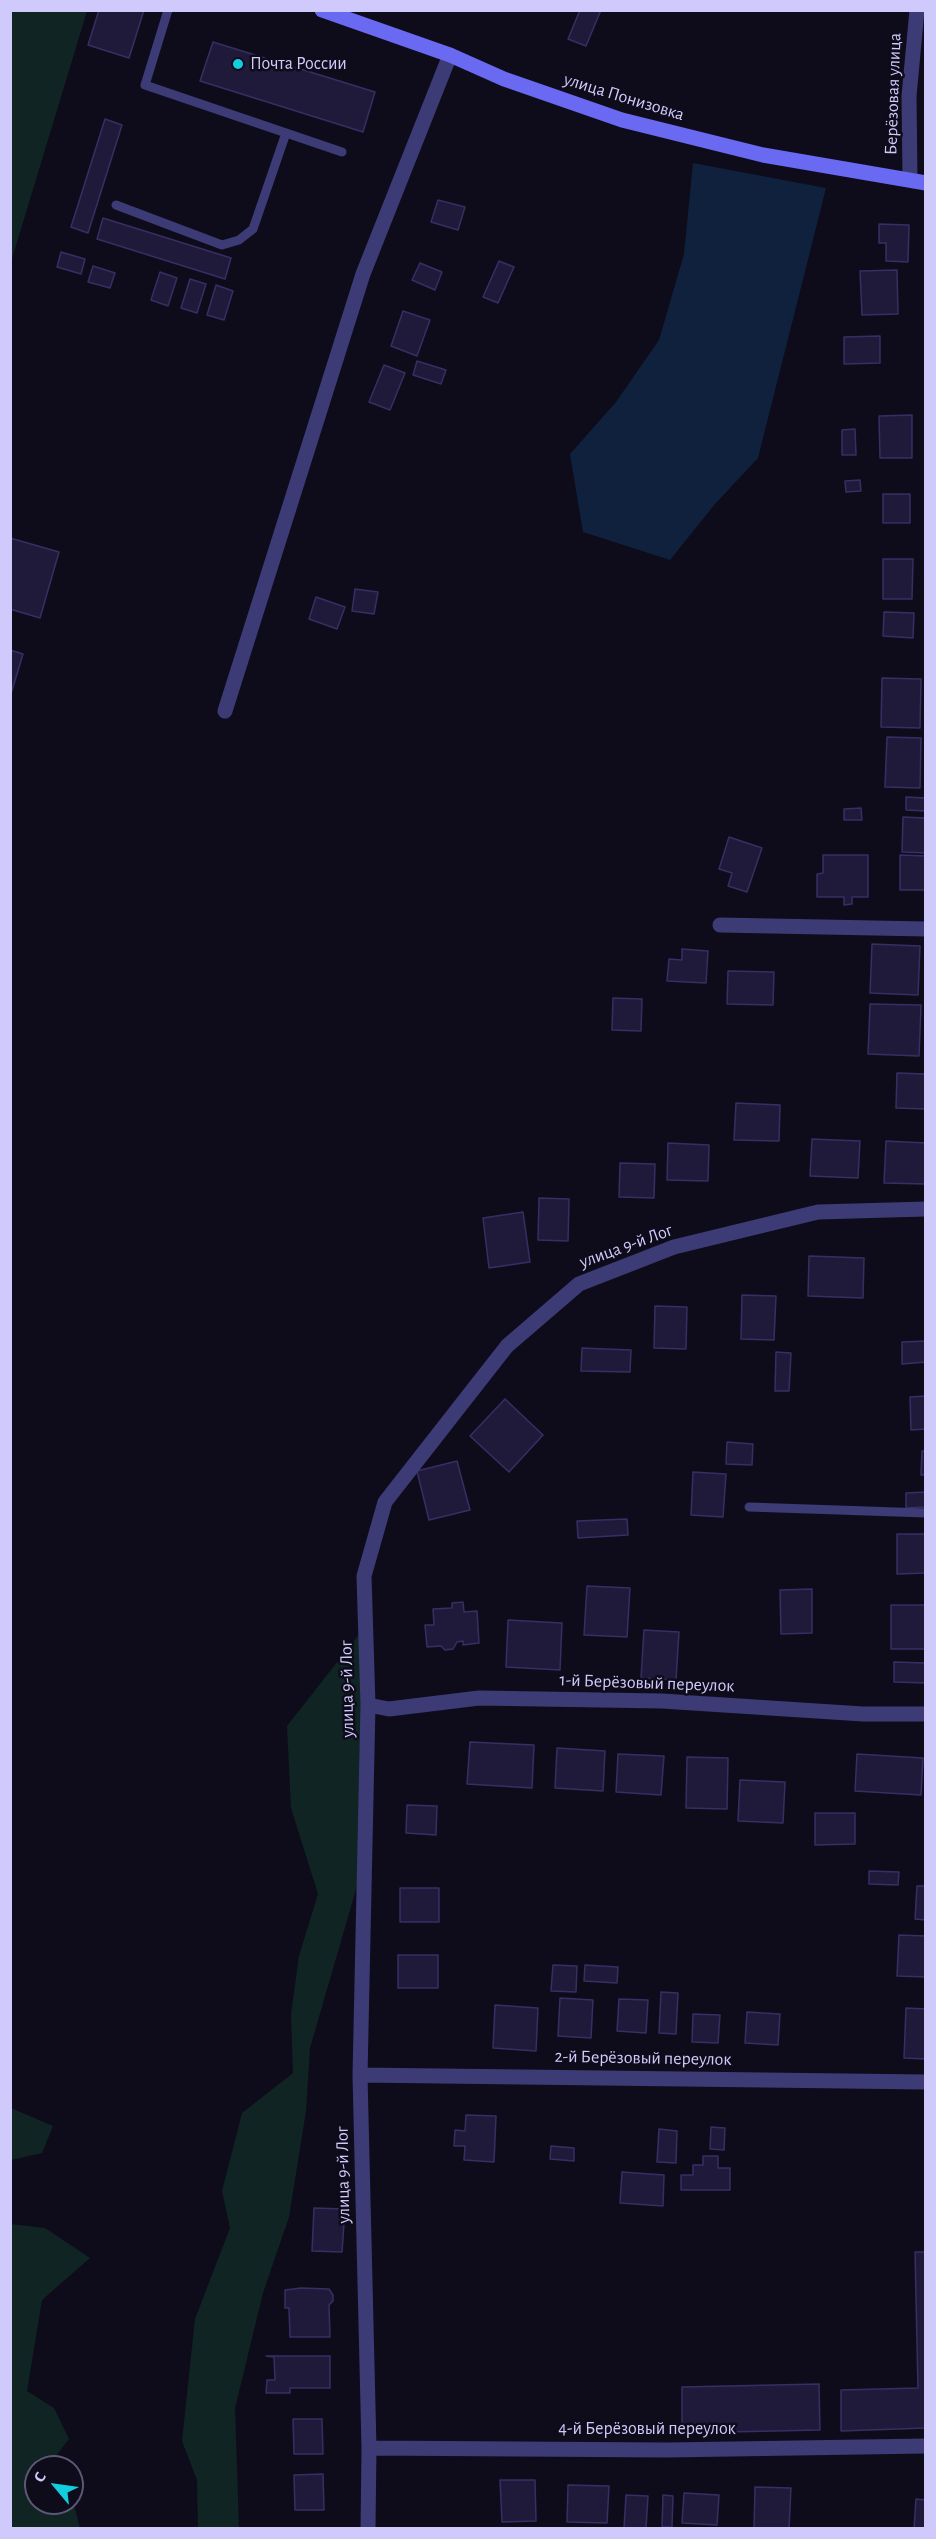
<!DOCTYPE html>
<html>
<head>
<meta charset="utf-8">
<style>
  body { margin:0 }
  #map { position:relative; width:936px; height:2539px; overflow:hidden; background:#0e0c1a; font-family:"Alegreya Sans",sans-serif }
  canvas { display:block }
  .frame { position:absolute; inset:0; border:12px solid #cfcafb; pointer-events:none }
  .north { position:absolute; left:24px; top:2455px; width:60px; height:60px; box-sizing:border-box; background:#0e0c1a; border:2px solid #5b5874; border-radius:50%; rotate:299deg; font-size:16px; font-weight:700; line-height:24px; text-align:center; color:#cfcafb }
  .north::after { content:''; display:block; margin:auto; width:21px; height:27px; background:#13cdde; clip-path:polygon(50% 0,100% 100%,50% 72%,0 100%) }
</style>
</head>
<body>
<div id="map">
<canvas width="936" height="2539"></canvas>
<div class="frame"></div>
<div class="north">С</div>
</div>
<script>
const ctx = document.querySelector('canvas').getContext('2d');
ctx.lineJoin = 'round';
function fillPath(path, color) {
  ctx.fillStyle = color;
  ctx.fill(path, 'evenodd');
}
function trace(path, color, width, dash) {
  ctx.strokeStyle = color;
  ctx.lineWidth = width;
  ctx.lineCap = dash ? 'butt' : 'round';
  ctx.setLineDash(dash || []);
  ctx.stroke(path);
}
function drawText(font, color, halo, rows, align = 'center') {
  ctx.font = font + ' "Alegreya Sans",sans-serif';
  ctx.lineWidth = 5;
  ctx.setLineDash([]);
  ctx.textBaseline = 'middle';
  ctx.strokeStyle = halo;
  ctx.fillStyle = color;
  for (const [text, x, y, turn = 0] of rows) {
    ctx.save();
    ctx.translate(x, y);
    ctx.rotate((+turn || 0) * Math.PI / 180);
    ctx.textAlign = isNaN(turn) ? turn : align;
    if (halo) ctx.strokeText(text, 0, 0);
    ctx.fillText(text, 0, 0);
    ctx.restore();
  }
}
fillPath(new Path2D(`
  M11,10l76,1 -76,251 -1,-251z
  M360,1633l2,131 -5,122 -47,162 -4,63 -17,106 -26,76 -28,115 4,120h-41l-1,-48 -15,-39 13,-122 35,-91 -8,-37 20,-78 51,-40 -2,-59 8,-58 19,-62 -27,-86 -4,-82z
  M11,2108l42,18 -11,27 -31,7z
  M10,2224l35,4 45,30 -48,42 -15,91 27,17 15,31 -22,28h-11v36h36v-6l8,31h-69z`), '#102423');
fillPath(new Path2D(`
  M693,163l133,25 -68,270 -43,46 -45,56 -87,-28 -13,-78 46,-52 43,-62 25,-86z`), '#0f213c');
const building = new Path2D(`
  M99,10h45l-15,48 -41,-13z
  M580,10h21l-15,36 -18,-7z
  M213,42l162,50 -12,40 -163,-51z
  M105,119l17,6 -34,108 -17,-6z
  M438,200l27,7 -7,23 -27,-8z
  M103,218l128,40 -6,21 -128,-40z
  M879,224l30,1 -1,37 -22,-1v-18h-7z
  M61,252l24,7 -4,15 -24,-7z
  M499,261l15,6 -16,36 -15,-6z
  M420,263l22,9 -7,18 -23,-10z
  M93,266l22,7 -5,15 -22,-6z
  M897,270l1,44 -36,1 -2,-44z
  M160,272l17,6 -9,28 -17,-6z
  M190,279l16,5 -9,29 -16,-5z
  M216,285l17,6 -9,29 -17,-5z
  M403,311l27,9 -13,36 -26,-10z
  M880,336v27l-36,1v-27z
  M417,361l29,9 -5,14 -28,-9z
  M384,365l21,8 -15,37 -21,-8z
  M912,415v43h-32l-1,-42z
  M855,429l1,26h-14v-25z
  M860,480l1,11 -15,1 -1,-11z
  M883,494h27v29h-27z
  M10,538l49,14 -19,66 -30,-9z
  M883,559h30l-1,40h-29z
  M355,589l23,3 -4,22 -22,-3z
  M316,597l29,10 -8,22 -28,-10z
  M884,612l30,1 -1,25 -30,-2z
  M10,650l13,4 -13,43z
  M882,678l39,1 -1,49 -39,-1z
  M887,737l34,1 -1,50 -35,-1z
  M906,797l20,1v13l-20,-1z
  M861,808l1,12h-18v-11z
  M903,817l23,1v35l-24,-1z
  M729,837l33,11 -15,44 -19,-6 4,-13 -13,-4z
  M823,855h45v42h-16v7l-8,1v-8h-27v-23l6,-1z
  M900,855l26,1v34h-26z
  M872,944l48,2 -2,49 -48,-2z
  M682,949l26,2 -2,32 -39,-2 2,-22 13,1z
  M728,971l46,1 -1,33 -46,-1z
  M613,998l29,1 -1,32 -29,-1z
  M870,1004l51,1 -2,51 -51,-2z
  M897,1073l29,1v35l-30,-1z
  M736,1103l44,2 -1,36 -45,-1z
  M812,1139l48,2 -2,37 -48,-2z
  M886,1141l40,2v41l-42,-1z
  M668,1143l41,2 -1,36 -41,-1z
  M620,1163l35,1 -1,34 -35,-1z
  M539,1198l30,1 -1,42 -30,-1z
  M523,1212l7,50 -41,6 -6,-50z
  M809,1256l55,2 -1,40 -55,-2z
  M742,1295l34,1 -2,44 -33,-1z
  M655,1306l32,1 -1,42 -32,-1z
  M926,1341v21l-24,2v-22z
  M582,1348l49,2 -1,22 -49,-1z
  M776,1352l15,1 -2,38h-14z
  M926,1396v33l-15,1 -1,-33z
  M505,1399l38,36 -34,37 -39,-36z
  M727,1442l26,2 -1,21 -26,-1z
  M922,1451h4v24h-5z
  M457,1461l13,49 -41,10 -12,-49z
  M693,1472l33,2 -3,43 -32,-2z
  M926,1492v15l-20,1v-15z
  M627,1519l1,16 -50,3 -1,-17z
  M897,1534h29v39l-29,1z
  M587,1586l43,2 -3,49 -43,-2z
  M812,1589v44l-31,1 -1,-44z
  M463,1602l1,10 13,-1 2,32 -16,2v-4l-6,1 -4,7 -8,1 -4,-4 -14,1 -2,-22h9l-1,-16 19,-1v-5z
  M891,1605h35v44h-35z
  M508,1620l54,3 -2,47 -54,-3z
  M644,1630l35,2 -3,48 -35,-2z
  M894,1662l32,1v20l-32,-1z
  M470,1742l64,3 -2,43 -65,-4z
  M557,1748l48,3 -2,40 -48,-3z
  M618,1754l46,2 -3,39 -45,-3z
  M857,1754l66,4 -2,37 -66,-4z
  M687,1757l41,1 -1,51 -41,-1z
  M740,1780l45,2 -2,41 -45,-2z
  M407,1805l30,1 -1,29 -30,-2z
  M815,1813h40v31l-40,1z
  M869,1871l30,1 -1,13 -29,-1z
  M917,1886h9v34l-11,-1z
  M400,1888h39v34h-39z
  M899,1935l27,1v41l-29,-1z
  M398,1955h40v33h-40z
  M553,1965l24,1 -1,26 -25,-1z
  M585,1965l33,2 -1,16 -33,-2z
  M661,1992l17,1 -2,41 -17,-1z
  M560,1998l33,2 -2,38 -33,-2z
  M619,1999l29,1 -2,33 -29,-2z
  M495,2005l43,3 -2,43 -43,-3z
  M906,2008l20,1v50l-22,-1z
  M747,2012l33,2 -2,31 -33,-2z
  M693,2014l27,1 -2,28 -26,-1z
  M466,2115l30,1 -2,46 -30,-2 1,-14h-11l1,-16 10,1z
  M711,2127l14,1 -1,22 -14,-1z
  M659,2129l18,2 -1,32 -19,-1z
  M551,2146l23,2v13l-24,-2z
  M703,2156h15v12h12v22h-49v-15h12v-10h10z
  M622,2172l42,3 -1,31 -43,-3z
  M314,2208l31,1 -3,43 -30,-1z
  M915,2252h11v176l-85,3v-41l77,-2z
  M301,2288l28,1 4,6v6l-4,4 1,32h-40l-1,-29h-4v-18z
  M266,2356h64v32h-40v5h-24l1,-13h8l-1,-23z
  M819,2384l1,46 -138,3v-46z
  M293,2419h29l1,35h-29z
  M323,2474l1,36h-29l-1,-35z
  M500,2480h35l1,41 -34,1z
  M568,2485l41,1 -2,37 -40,-1z
  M755,2487l36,1 -2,40h-35z
  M684,2493l35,2 -2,30 -35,-2z
  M626,2495l22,1 -2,32h-22z
  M663,2495l10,1 -1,31h-10z
  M916,2499l10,1v28h-12z`);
fillPath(building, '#201a3a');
trace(building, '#382e64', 1.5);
trace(new Path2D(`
  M168,10l-23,75 197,67
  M116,205l106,40 17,-5 14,-11 33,-96
  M749,1507l177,6`), '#3c3b76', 9);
trace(new Path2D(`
  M910,179l-1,-83 8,-86
  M225,711l138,-437 87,-219
  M720,925l206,4
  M368,1705l21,4 90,-11 183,3 201,13h63
  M360,2075l566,7
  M369,2448l298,2 259,-4
  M368,2528l1,-80 -9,-373 8,-370 -4,-129 21,-74 122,-156 72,-62 95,-37 144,-35 108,-3`), '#3c3b76', 15);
trace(new Path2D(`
  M322,10l128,45 54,24 118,41 141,35 163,28`), '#6a69f2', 15);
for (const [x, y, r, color] of [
  [238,64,6,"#13cdde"]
]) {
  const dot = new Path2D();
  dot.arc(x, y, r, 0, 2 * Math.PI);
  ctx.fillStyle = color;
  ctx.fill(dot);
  trace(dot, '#0e0c1a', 2);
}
drawText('18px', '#cfcafb', '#0e0c1a', [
  ["Почта России",250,64]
], 'left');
drawText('18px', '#cfcafb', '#0e0c1a', [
  ["Берёзовая улица",893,94,-88],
  ["улица Понизовка",624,97,17],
  ["улица 9-й Лог",626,1246,-20],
  ["1-й Берёзовый переулок",647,1683,2],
  ["улица 9-й Лог",347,1689,-91],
  ["2-й Берёзовый переулок",643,2058,1],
  ["улица 9-й Лог",343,2175,-91],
  ["4-й Берёзовый переулок",647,2429]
]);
</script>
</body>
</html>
